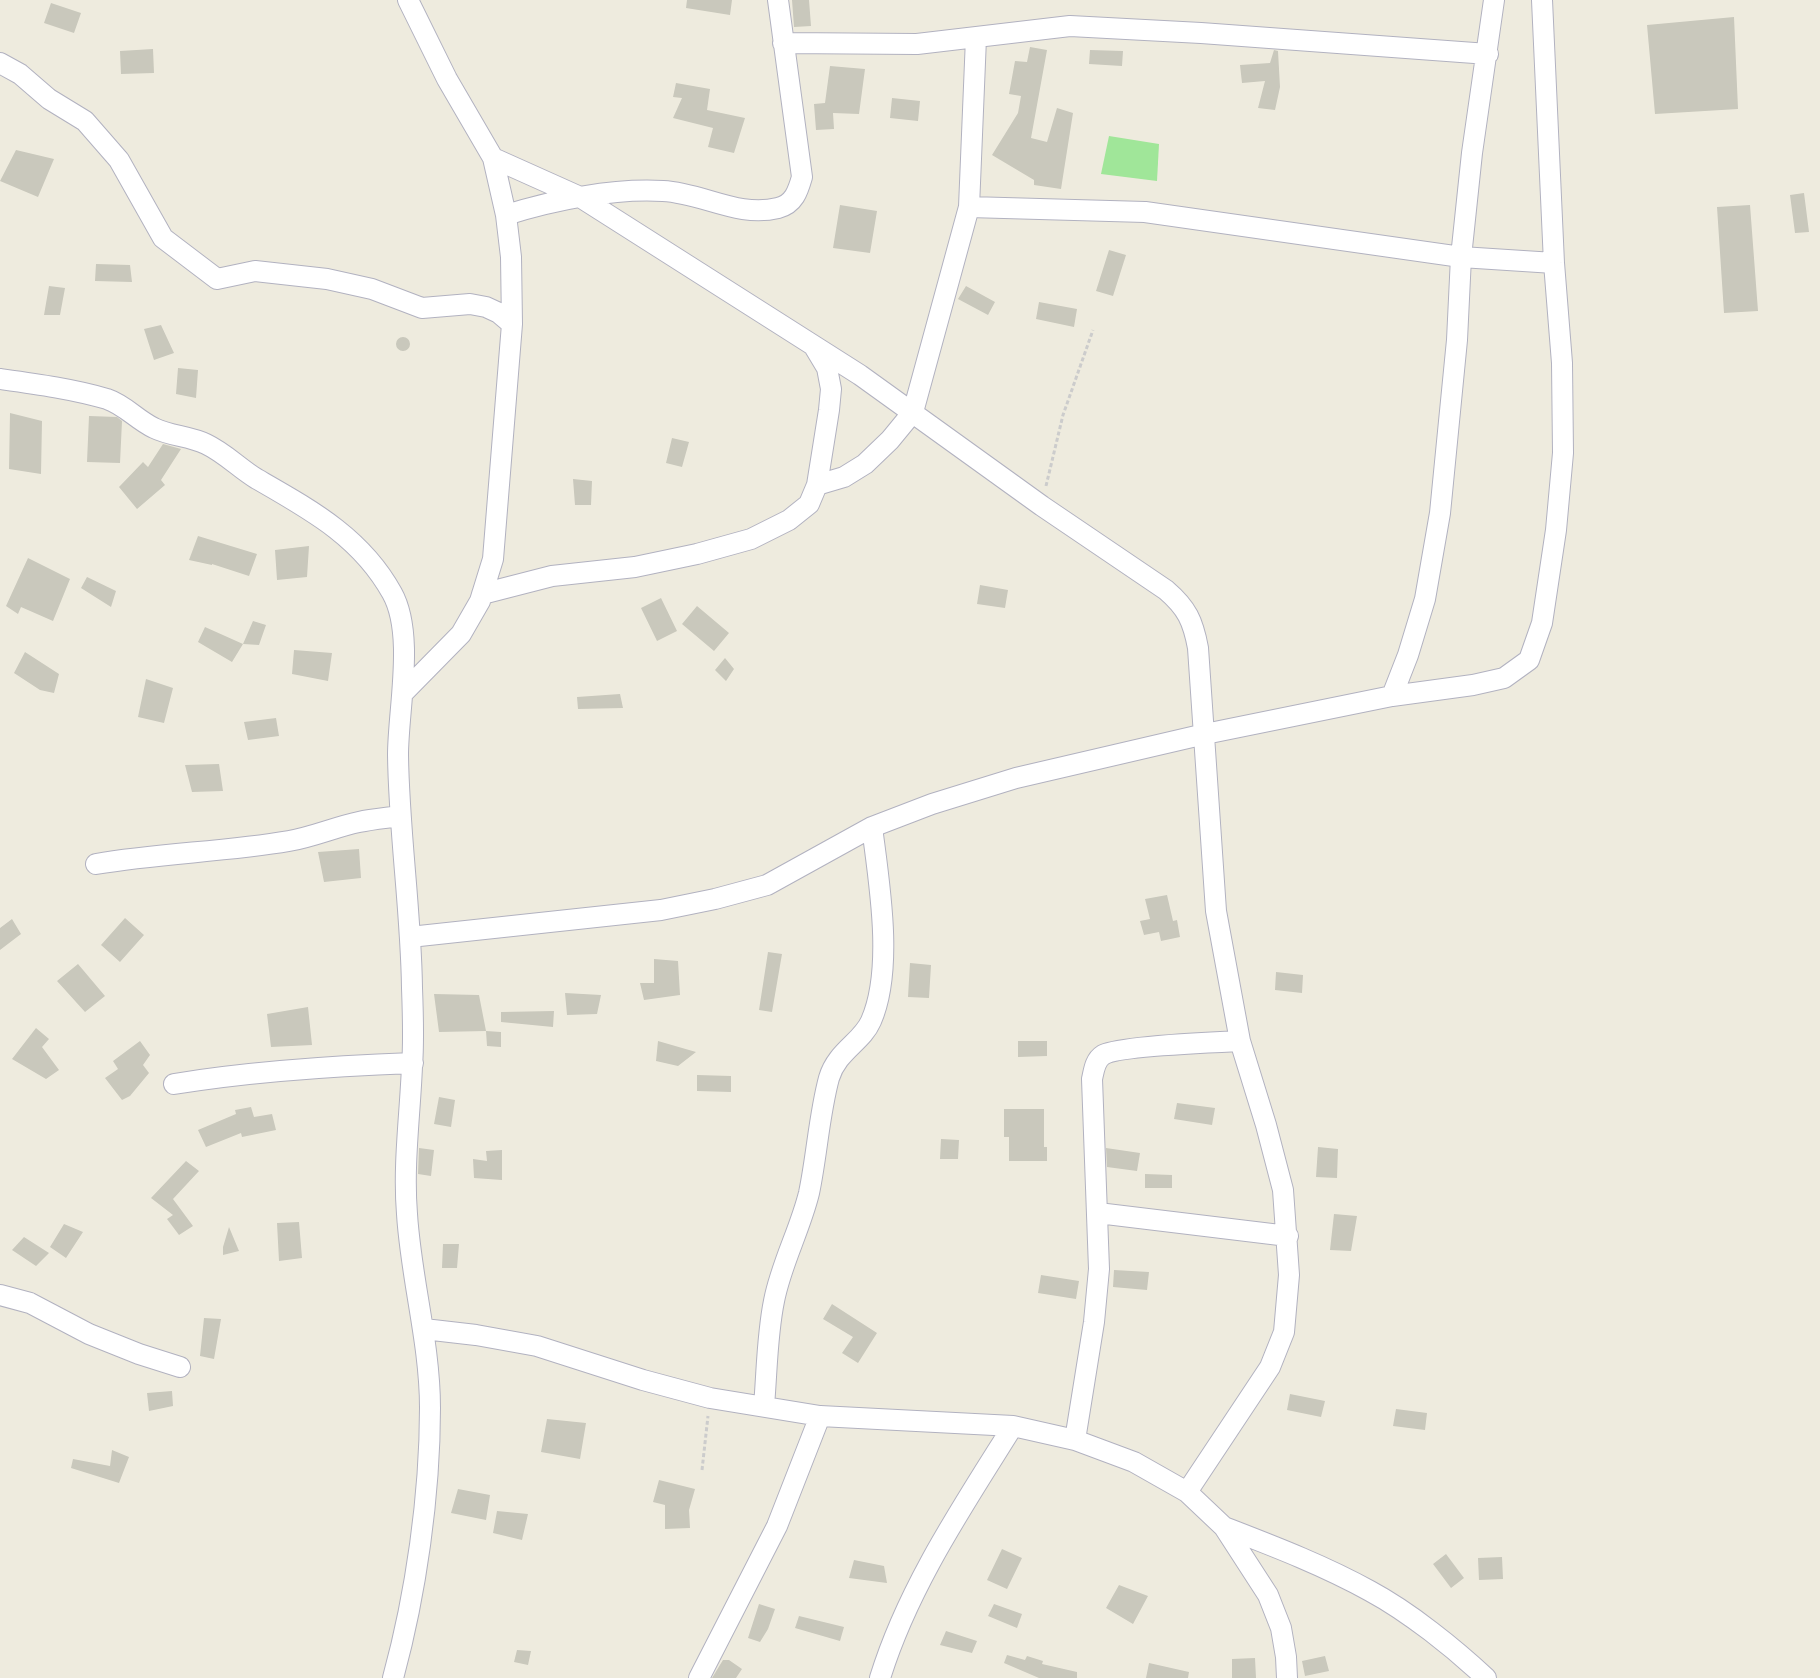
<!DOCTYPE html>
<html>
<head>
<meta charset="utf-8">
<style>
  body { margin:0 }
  canvas { display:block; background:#eeebde }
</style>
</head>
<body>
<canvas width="1820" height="1678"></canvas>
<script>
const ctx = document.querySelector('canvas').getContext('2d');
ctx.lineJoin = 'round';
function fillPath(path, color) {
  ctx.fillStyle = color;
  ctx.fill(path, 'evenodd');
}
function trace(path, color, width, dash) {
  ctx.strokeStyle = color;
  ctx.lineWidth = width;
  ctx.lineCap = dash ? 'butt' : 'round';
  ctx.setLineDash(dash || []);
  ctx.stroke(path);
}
fillPath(new Path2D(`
  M1109,136l50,8 -2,37 -56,-7z`), '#a0e699');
fillPath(new Path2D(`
  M687,0h45l-2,15 -44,-7z
  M792,0h17l2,26 -17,1z
  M51,3l30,10 -7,20 -30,-10z
  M1734,17l4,92 -83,5 -8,-89z
  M1030,47l17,3 -16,88 16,4 10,-34 16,5 -12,76 -27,-4v-5l-42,-25 26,-42 3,-17 -12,-2 6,-33 12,1z
  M153,49l1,24 -33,1 -1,-23z
  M1090,50l33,1 -1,15 -33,-2z
  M1274,50l4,1 2,36 -5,23 -17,-2 7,-27 -23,2 -2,-18 30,-2z
  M830,66l35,3 -6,45 -26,-1 1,16 -18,1 -2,-26 11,-1z
  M676,83l34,6 -3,21 38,8 -11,35 -26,-6 5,-19 -40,-10 9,-20 -9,-1z
  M892,98l28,3 -2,20 -28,-3z
  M16,150l38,9 -16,38 -38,-16z
  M1804,193l5,39 -14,1 -5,-38z
  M840,205l37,6 -7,42 -37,-5z
  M1750,205l8,106 -34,2 -7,-106z
  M1109,250l17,5 -13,41 -17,-5z
  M96,264l34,1 2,17 -37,-1z
  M49,286l16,2 -5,27h-16z
  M966,286l29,16 -7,13 -30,-16z
  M1039,302l38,7 -3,18 -38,-8z
  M161,325l13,28 -20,7 -10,-31z
  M396 344a7 7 0 1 1 14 0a7 7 0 1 1-14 0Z
  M178,368l20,2 -2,28 -20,-4z
  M10,413l32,8 -1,53 -32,-5z
  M89,416l28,1 5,4 -2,42 -33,-1z
  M672,438l17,4 -7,25 -16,-4z
  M163,444l18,5 -20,31 4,5 -28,24 -18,-22 24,-25 5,5z
  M573,479l19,2 -1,24h-16z
  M198,536l59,18 -8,22 -37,-12v1l-23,-5z
  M309,546l-2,31 -30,3 -2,-30z
  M28,558l42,21 -17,42 -32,-14 -3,7 -12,-8z
  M87,577l29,14 -5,16 -30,-19z
  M980,585l28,5 -3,18 -28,-4z
  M661,598l16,33 -20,10 -16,-33z
  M697,606l32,27 -15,18 -32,-27z
  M253,621l13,4 -7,20 -16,-1z
  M205,627l38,17 -11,18 -34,-20z
  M294,650l38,3 -4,28 -36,-7z
  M25,652l34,22 -5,19 -14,-3 -26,-17z
  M725,658l9,11 -8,12 -11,-11z
  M146,679l27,9 -9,35 -26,-6z
  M620,694l3,14 -45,1 -1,-12z
  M276,718l3,18 -31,4 -4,-18z
  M219,764l4,27 -31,1 -7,-27z
  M359,849l2,29 -37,4 -6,-30z
  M1167,895l6,26 4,-1 3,17 -19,4 -2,-9 -15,3 -4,-14 10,-2 -5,-20z
  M125,918l19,17 -24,27 -19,-17z
  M12,919l9,15 -21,16v-22z
  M768,952l14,2 -10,58 -13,-2z
  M654,959l24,2 2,34 -36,5 -4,-17h14z
  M910,963l21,2 -2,33 -21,-1z
  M78,964l27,32 -20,16 -28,-31z
  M1276,972l27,3 -1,18 -27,-3z
  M565,993l36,2 -4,19 -30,1z
  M434,994l45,1 7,36 -47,1z
  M308,1007l4,38 -41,2 -4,-33z
  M554,1011l-1,16 -52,-5v-10z
  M36,1028l13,11 -7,8 17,23 -13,9 -34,-20z
  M486,1031l15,1v15l-14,-1z
  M140,1041l10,14 -7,10 6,8 -19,23 -8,4 -17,-22 13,-9 -5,-8z
  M658,1041l38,11 -18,14 -22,-5z
  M1018,1041h29v15l-29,1z
  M697,1075l34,1v16l-34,-1z
  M439,1097l16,3 -4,27 -17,-3z
  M1177,1103l38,5 -3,17 -38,-6z
  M251,1107l3,10 18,-3 4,16 -34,7 -1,-4 -35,14 -8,-17 38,-16 -1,-4z
  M1004,1109h40v38h3v14h-38v-24h-5z
  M941,1139l18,1 -1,19h-18z
  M1318,1147l20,2 -1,29 -21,-1z
  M419,1148l15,2 -3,26 -13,-2z
  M1106,1148l34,5 -3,18 -30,-4z
  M502,1150v30l-28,-2 -1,-19 14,2 -1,-10z
  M186,1161l13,10 -26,28 20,27 -14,9 -12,-16 6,-4 -22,-17z
  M1145,1174l27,1v13h-27z
  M1334,1214l23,2 -6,35 -21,-1z
  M299,1222l3,36 -23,3 -2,-38z
  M64,1224l19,8 -17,26 -16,-11z
  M229,1227l10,24 -16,4v-8z
  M24,1237l25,16 -13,13 -24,-16z
  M443,1244h16l-2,24h-15z
  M1114,1270l35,2 -2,18 -34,-3z
  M1041,1275l38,6 -3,18 -38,-6z
  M832,1304l45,29 -19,30 -16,-10 11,-16 -30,-18z
  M204,1318l17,1 -7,40 -14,-3z
  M172,1391l1,15 -24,5 -2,-18z
  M1290,1394l35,7 -4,16 -34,-7z
  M1396,1409l31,4 -2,17 -32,-4z
  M547,1419l39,4 -6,36 -39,-7z
  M112,1450l17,7 -10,26 -48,-15 2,-9 37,7z
  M659,1480l36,9 -6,21 1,18 -25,1v-24l-12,-3z
  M458,1489l32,6 -4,25 -35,-7z
  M497,1511l31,3 -6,26 -29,-7z
  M1002,1549l20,9 -15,31 -20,-9z
  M1446,1554l18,24 -13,10 -18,-24z
  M1502,1557l1,22 -24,1 -1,-22z
  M854,1560l30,6 3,17 -38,-5z
  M1119,1585l29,11 -15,28 -27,-16z
  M759,1604l16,5 -7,20 -8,13 -12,-4z
  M994,1604l28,10 -5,14 -29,-12z
  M799,1616l45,11 -4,14 -45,-13z
  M946,1631l31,10 -5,12 -32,-8z
  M517,1650l14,1 -3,14 -14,-3z
  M1007,1655l18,5 2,-4 16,5 -1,3 35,8v6h-38l-35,-15z
  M1325,1656l4,15 -24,5 -3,-15z
  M1255,1658l1,20h-24v-19z
  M723,1660h6l13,9 -6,9h-24z
  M1149,1663l40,9 -1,6h-42z`), '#c9c8bc');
const minor = new Path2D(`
  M783,43l134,1 153,-18 131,7 287,21
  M0,63l20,11 29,25 36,22 34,39 44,78 54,41 38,-8 72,8 45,10 50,19 48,-4 16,3 13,6 13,11
  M493,158l87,39 280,178 182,131 124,84c21,18 27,31 32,58l18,263 24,130 26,84 17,65 6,85 -5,57 -14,35 -83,125
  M969,207l176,5 316,45 93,6
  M506,215c48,-15 107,-27 157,-24 40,2 75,27 115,17 16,-4 20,-17 24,-31l-24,-177
  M0,379c36,5 73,10 107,20 18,6 30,21 47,29 16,8 35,8 52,16 19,9 33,24 51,35 54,31 104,58 135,114 23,41 6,116 6,162 1,78 13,155 14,233 1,26 2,53 0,78 -2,50 -9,99 -5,148 4,65 23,129 23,194 0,87 -14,186 -37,270
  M817,485l27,-8 21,-13 25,-24 23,-28 56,-205 7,-169
  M482,594l70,-18 83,-9 62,-13 54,-15 38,-19 20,-16 8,-19 12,-75 2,-21 -4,-21 -12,-20
  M403,693l58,-59 19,-33 13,-42 19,-235 -1,-67 -5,-42 -13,-57 -46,-79 -39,-79
  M1392,696l16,-41 17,-56 15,-86 17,-173 4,-83 11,-104 22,-153
  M96,864c64,-11 129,-12 193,-23 24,-4 46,-14 70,-19 13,-3 27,-4 41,-6
  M410,937l251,-27 54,-11 52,-14 105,-58 60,-23 84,-26 189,-44 187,-38 81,-11 31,-7 25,-18 13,-37 14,-93 7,-77 -1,-90 -8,-100 -12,-263
  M174,1084c79,-13 158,-18 239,-21
  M1098,1213l190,23
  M0,1295l30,8 59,31 50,20 41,13
  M424,1329l52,6 61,11 106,34 67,18 110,18 193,10 62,14 59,22 53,30 37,35 44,68 13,33 5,29 1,21
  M764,1406c3,-35 3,-71 10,-105 7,-37 26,-71 35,-108 8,-38 10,-78 20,-115 8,-27 33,-36 42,-57 23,-52 8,-139 1,-194
  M1075,1440l19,-118 5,-53 -7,-190c2,-9 3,-19 11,-24 13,-9 115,-13 137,-14
  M1224,1527c49,19 99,38 146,64 39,21 84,57 116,87
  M699,1678l78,-152 43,-110
  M880,1678c28,-91 83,-172 133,-252`);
trace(minor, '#b2b2c0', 22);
trace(new Path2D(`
  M1046,486l17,-71 30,-85
  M702,1470l6,-54`), '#ccc', 3, [4, 2.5]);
trace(minor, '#fff', 20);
</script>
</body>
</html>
